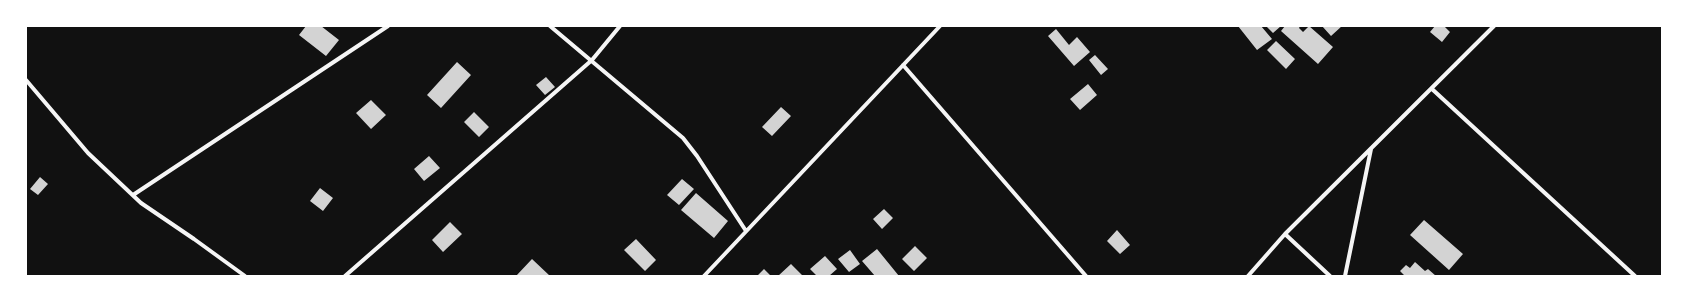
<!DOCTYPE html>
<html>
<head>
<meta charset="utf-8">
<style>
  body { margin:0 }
  #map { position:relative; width:1688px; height:302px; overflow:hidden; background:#111; font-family:"Source Sans 3",sans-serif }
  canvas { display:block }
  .frame { position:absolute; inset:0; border:27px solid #fff; pointer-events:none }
</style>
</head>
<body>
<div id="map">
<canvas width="1688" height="302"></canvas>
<div class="frame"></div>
</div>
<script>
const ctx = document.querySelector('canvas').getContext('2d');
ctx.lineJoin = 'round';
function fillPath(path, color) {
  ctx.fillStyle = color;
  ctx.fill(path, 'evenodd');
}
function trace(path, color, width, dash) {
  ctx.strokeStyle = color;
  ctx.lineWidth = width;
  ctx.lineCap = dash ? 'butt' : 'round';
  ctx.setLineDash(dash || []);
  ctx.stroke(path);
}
fillPath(new Path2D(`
  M306,26h15l18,14 -13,16 -27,-21z
  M1238,26h23l11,13 -15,11z
  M1266,26h15l-8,7z
  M1285,26h15l-1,2 4,4 6,-6 24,21 -15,17 -37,-33z
  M1322,26h20l-11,10z
  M1435,26h9l6,6 -8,10 -12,-10z
  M1056,29l13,16 8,-8 13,15 -16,14 -26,-30z
  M1276,41l19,18 -9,10 -19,-19z
  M1095,55l13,14 -7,6 -12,-15z
  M457,62l14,13 -30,33 -14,-13z
  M546,77l9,10 -10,8 -9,-10z
  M1088,84l9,11 -17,15 -10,-11z
  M371,100l15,15 -15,14 -15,-16z
  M781,107l10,9 -19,20 -10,-9z
  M474,112l15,15 -10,10 -15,-15z
  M429,156l11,12 -16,13 -10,-12z
  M40,177l8,7 -10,11 -8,-6z
  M682,179l12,10 -15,16 -12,-10z
  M320,188l13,10 -10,13 -13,-10z
  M696,193l32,28 -14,17 -33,-28z
  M884,209l9,9 -11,11 -9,-10z
  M1424,220l39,34 -14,16 -39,-35z
  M450,222l12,12 -19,18 -11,-12z
  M1117,230l13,15 -10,9 -13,-13z
  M636,239l20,21 -11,11 -21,-21z
  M915,246l12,12 -13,13 -12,-12z
  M877,249l22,27h-24l-13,-15z
  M850,250l10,14 -11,8 -11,-13z
  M825,256l12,13 -8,7h-12l-7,-7z
  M532,259l18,17h-34z
  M1415,262l10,9 3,-2 8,7h-31l-5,-5 6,-6 4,3z
  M791,264l12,12h-25z
  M764,269l7,7h-14z`), '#d3d3d3');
trace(new Path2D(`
  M550,26l133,112 14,18 49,75
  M903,65l183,211
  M26,80l62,73 53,50 53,36 51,37
  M1432,89l203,187
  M133,195l255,-169
  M1285,234l45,42
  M345,276l247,-216 28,-34
  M704,276l236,-250
  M1248,276l37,-42 209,-208
  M1345,276l26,-127`), '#f5f5f5', 4);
</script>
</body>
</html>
